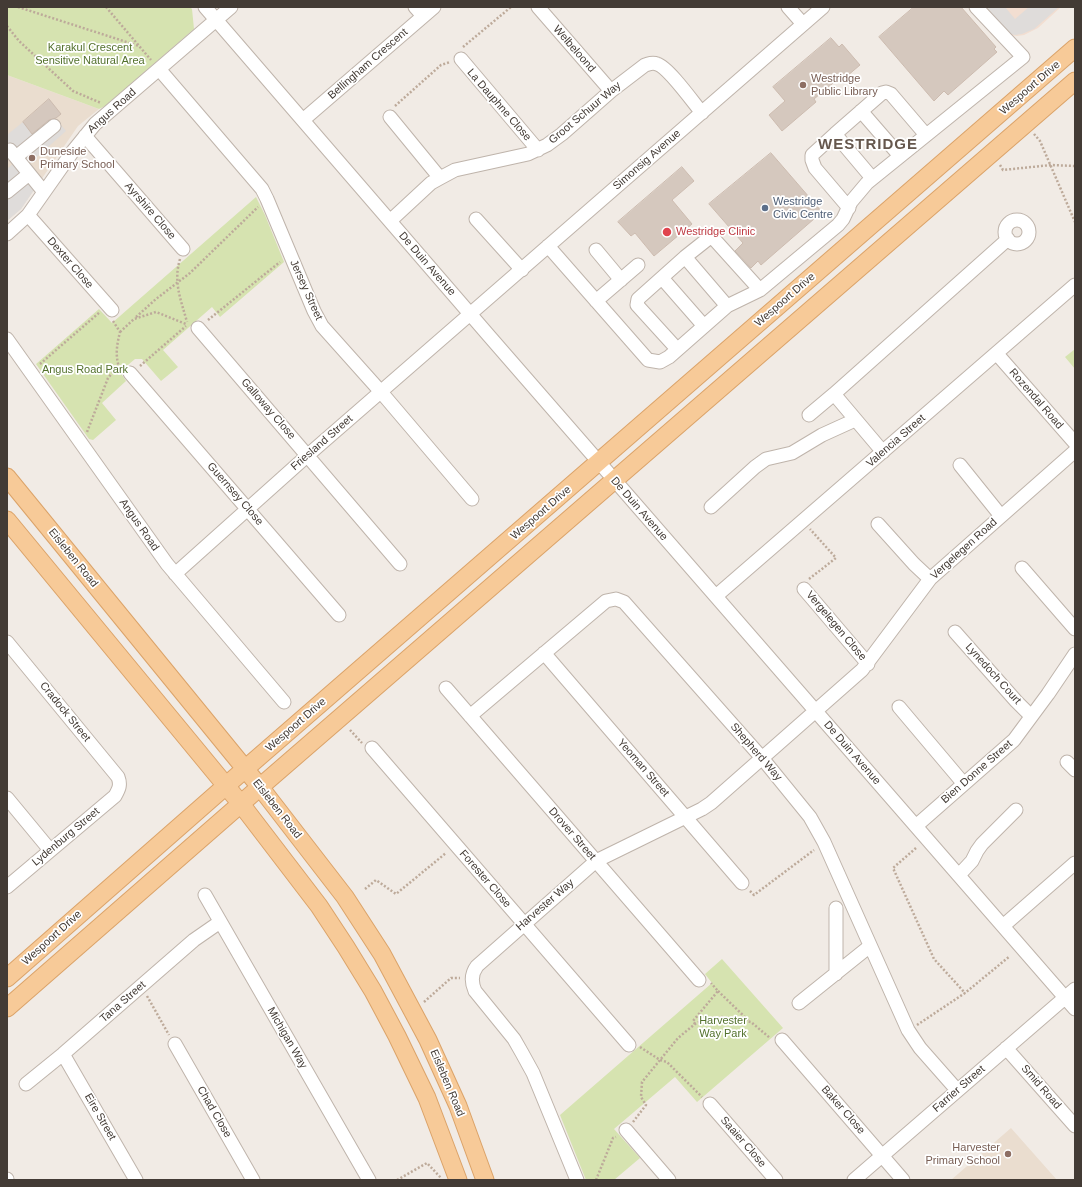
<!DOCTYPE html>
<html>
<head>
<meta charset="utf-8">
<style>
  body { margin:0 }
  #map { position:relative; width:1082px; height:1187px; overflow:hidden; background:#f1ebe5; font-family:Arial,sans-serif }
  canvas { display:block }
  .frame { position:absolute; inset:0; border:8px solid #433b35; pointer-events:none }
</style>
</head>
<body>
<div id="map">
<canvas width="1082" height="1187"></canvas>
<div class="frame"></div>
</div>
<script>
const ctx = document.querySelector('canvas').getContext('2d');
ctx.lineJoin = 'round';
function fillPath(path, color) {
  ctx.fillStyle = color;
  ctx.fill(path, 'evenodd');
}
function trace(path, color, width, dash) {
  ctx.strokeStyle = color;
  ctx.lineWidth = width;
  ctx.lineCap = dash ? 'butt' : 'round';
  ctx.setLineDash(dash || []);
  ctx.stroke(path);
}
function drawText(font, color, halo, rows, align = 'center') {
  ctx.font = font + ' Arial,sans-serif';
  ctx.lineWidth = 3.5;
  ctx.setLineDash([]);
  ctx.textBaseline = 'middle';
  ctx.strokeStyle = halo;
  ctx.fillStyle = color;
  for (const [text, x, y, turn = 0] of rows) {
    ctx.save();
    ctx.translate(x, y);
    ctx.rotate((+turn || 0) * Math.PI / 180);
    ctx.textAlign = isNaN(turn) ? turn : align;
    if (halo) ctx.strokeText(text, 0, 0);
    ctx.fillText(text, 0, 0);
    ctx.restore();
  }
}
fillPath(new Path2D(`
  M984,7h77l-23,21 -14,7 -7,1 -7,-1z`), '#f2ded1');
fillPath(new Path2D(`
  M7,75l92,34 -21,17 -57,83 -14,12z
  M1011,1128l46,52h-106z`), '#eaddcf');
fillPath(new Path2D(`
  M7,7h183l2,2 2,20 -89,77 -6,3 -92,-34z
  M256,197l9,18 19,47 -64,55 -8,-10 -49,43 15,17 -17,14 -19,-22h-7l-13,11v5l4,6 -24,22 14,17 -23,20 -4,-1 -53,-75 63,-55 13,14z
  M1075,349v20l-10,-12z
  M722,959l61,69 -86,74 -22,-25 -61,52 26,29 -26,22h-28l-26,-65 152,-132 -7,-9z`), '#d6e3b0');
fillPath(new Path2D(`
  M986,7h19l10,12 14,-12h30l-25,22 -12,5 -7,1 -7,-2z
  M56,119l10,12 -46,41 14,18 -13,19 -13,11 -1,-51 8,-7 -8,-10v-17l16,-13 11,14z`), '#dfdcda');
const building = new Path2D(`
  M914,7h47l35,40 -2,2 3,3 -49,43 -4,-4 -10,10 -55,-64z
  M831,38l8,9 3,-3 18,21 -20,17 -2,-3 -24,20 2,3 -34,29 -13,-16 16,-14 -12,-14z
  M49,99l12,15 -5,4 -7,2 -17,14 -9,-12z
  M771,153l51,59 -61,53 -3,-4 -7,7 -16,-17 8,-8 -34,-39z
  M682,167l12,14 -22,19 20,24 -38,32 -19,-23 -4,3 -13,-14z`);
fillPath(building, '#d5c8be');
trace(building, '#ccbbaf', 1);
const minor = new Path2D(`
  M205,7l285,330 585,672
  M415,7l8,9
  M538,7l73,84
  M788,7l15,17
  M461,59l77,91
  M159,69l103,120 5,10 47,112 8,15 59,66 91,107
  M861,111l39,45
  M390,117l50,61
  M303,120l131,-113
  M835,134l37,44
  M85,136l98,113
  M10,150l34,42
  M16,157l38,-31
  M7,192l22,-18
  M849,208l-34,-40 -3,-8v-5l23,-21 47,-41 4,-1 5,2 35,41
  M28,215l84,95
  M476,219l46,51
  M1005 232a12 12 0 1 1 24 0a12 12 0 1 1-24 0Z
  M390,221l41,-38 9,-5 15,-8 73,-16 19,-9 15,-11 49,-43 34,-26c4,-1 7,-3 12,-1 11,3 36,38 45,49
  M7,234l21,-19 45,-64 22,-27 136,-117
  M548,246l100,114 12,2 9,-5 58,-51 33,-16 78,-65 5,-6 8,-17 16,-19 156,-126 -47,-50
  M596,250l25,30
  M685,257l42,49
  M662,278l42,48
  M596,301l42,-36
  M198,328l202,236
  M7,339l160,225 117,138
  M677,349l-40,-44 1,-6 47,-42 24,-19 5,1 46,51
  M997,354l78,89
  M130,373l209,242
  M809,415l25,-21
  M883,452l-49,-58 174,-155
  M960,465l41,51
  M711,507l44,-40 11,-8 26,-6 30,-18 33,-15
  M878,524l36,40 16,15
  M1022,568l53,61
  M175,574l133,-119 515,-448
  M804,589l64,75
  M716,596l359,-311
  M955,632l61,69 15,15
  M7,642l111,135c3,8 1,12 -3,19l-108,91
  M544,653l198,230
  M446,688l253,292
  M899,707l65,77
  M470,716l136,-115 10,-2 8,3 138,156 48,59 14,25 84,188 12,18 37,42
  M372,748l257,297
  M1067,762l8,8
  M7,798l43,52
  M916,826l98,-86 34,-46 27,-40
  M959,875l13,-14 5,-10 5,-7 34,-34
  M205,895l164,285
  M1003,926l72,-63
  M836,974v-66
  M799,1003l71,-57
  M782,1040l121,140
  M175,1044l78,136
  M1006,1048l69,78
  M63,1054l73,126
  M26,1084l37,-30 131,-114 26,-18
  M710,1104l66,76
  M626,1130l43,50
  M7,1179v1
  M577,1180l-44,-107 -11,-20 -8,-14 -39,-48c-4,-9 -4,-17 2,-25l119,-105 106,-52 9,-6 151,-133 68,-91 145,-128
  M854,1180l221,-191`);
const major = new Path2D(`
  M7,477l253,310 85,110 37,57 46,86 30,66 27,74
  M7,520l234,284 78,102 27,41 27,44 24,45 30,62 31,82
  M7,978l238,-209 830,-721
  M7,1008l253,-221 815,-706`);
trace(minor, '#bfb4ab', 15);
trace(major, '#dba369', 19);
trace(new Path2D(`
  M18,7l121,39
  M106,7l45,53
  M7,26l12,15 54,50 28,12
  M463,47l48,-40
  M395,106l46,-41 9,-3
  M1034,134l6,7 35,81
  M1000,165l3,5 48,-5 24,1
  M180,259c-7,23 1,41 7,63
  M136,317l20,-18 34,-26 68,-66
  M208,320l72,-58
  M113,321l7,11c-3,12 -5,23 -1,35
  M120,332l14,-13 22,-7 30,12
  M40,364l60,-52
  M140,366l46,-40
  M87,432l21,-54 10,-12
  M809,579l27,-21 -26,-29
  M350,730l12,13
  M916,848l-23,20 41,91 31,34
  M365,889l11,-9 20,14 50,-41
  M750,891l4,4 60,-45
  M718,991l32,31
  M147,996l22,39
  M424,1002l27,-24h9
  M695,1024l-2,-3 25,-30 -7,-8
  M917,1025l48,-32 45,-37
  M640,1047l20,13 7,2 35,35
  M633,1122l13,-17 -5,-8 1,-15 36,-44 17,-14 10,-5 17,-2 29,5 19,16
  M397,1180l30,-17 14,15
  M596,1180l17,-42 3,-1`), '#bdaa9a', 2.5, [2, 2]);
trace(minor, '#fff', 13);
trace(major, '#f7ca98', 17);
for (const [x, y, r, color] of [
  [803,85,4,"#8d6e63"],
  [32,158,4,"#8d6e63"],
  [765,208,4,"#5c6f8a"],
  [667,232,5,"#e0444e"],
  [1008,1154,4,"#8d6e63"]
]) {
  const dot = new Path2D();
  dot.arc(x, y, r, 0, 2 * Math.PI);
  ctx.fillStyle = color;
  ctx.fill(dot);
  trace(dot, '#fff', 1.5);
}
drawText('11px', '#53712d', '#fff', [
  ["Karakul Crescent",90,48],
  ["Sensitive Natural Area",90,61],
  ["Angus Road Park",85,370],
  ["Harvester",723,1021],
  ["Way Park",723,1034]
]);
drawText('11px', '#433b35', '#fff', [
  ["Welbeloond",574,49,49],
  ["Bellingham Crescent",368,64,-41],
  ["Wespoort Drive",1030,88,-41],
  ["La Dauphne Close",499,105,49],
  ["Angus Road",112,111,-42],
  ["Groot Schuur Way",585,113,-40],
  ["Simonsig Avenue",647,160,-41],
  ["Ayrshire Close",150,211,49],
  ["Dexter Close",70,263,49],
  ["De Duin Avenue",427,264,49],
  ["Jersey Street",306,290,66],
  ["Wespoort Drive",785,300,-41],
  ["Rozendal Road",1036,399,49],
  ["Galloway Close",268,409,49],
  ["Valencia Street",896,441,-41],
  ["Friesland Street",322,443,-41],
  ["Guernsey Close",235,494,49],
  ["De Duin Avenue",639,509,49],
  ["Wespoort Drive",541,513,-41],
  ["Angus Road",139,525,55],
  ["Vergelegen Road",964,549,-42],
  ["Eisleben Road",73,558,51],
  ["Vergelegen Close",836,626,50],
  ["Lynedoch Court",993,674,48],
  ["Cradock Street",65,712,51],
  ["Wespoort Drive",296,725,-41],
  ["Shepherd Way",756,752,49],
  ["De Duin Avenue",852,753,49],
  ["Yeoman Street",643,768,49],
  ["Bien Donne Street",977,772,-41],
  ["Eisleben Road",277,809,52],
  ["Drover Street",572,834,49],
  ["Lydenburg Street",66,837,-40],
  ["Forester Close",485,879,49],
  ["Harvester Way",545,905,-41],
  ["Wespoort Drive",52,938,-42],
  ["Tana Street",123,1002,-41],
  ["Michigan Way",287,1038,60],
  ["Eisleben Road",447,1083,67],
  ["Smid Road",1041,1087,49],
  ["Farrier Street",959,1089,-41],
  ["Baker Close",843,1110,49],
  ["Chad Close",214,1112,60],
  ["Eire Street",100,1117,60],
  ["Saaier Close",743,1142,49]
]);
drawText('11px', '#785e54', '#fff', [
  ["Westridge",811,79],
  ["Public Library",811,92],
  ["Duneside",40,152],
  ["Primary School",40,165],
  ["Harvester",1000,1148,"right"],
  ["Primary School",1000,1161,"right"]
], 'left');
drawText('11px', '#4e5e75', '#fff', [
  ["Westridge",773,202],
  ["Civic Centre",773,215]
], 'left');
drawText('11px', '#be3a42', '#fff', [
  ["Westridge Clinic",676,232]
], 'left');
ctx.letterSpacing = '1px';
drawText('bold 15px', '#65574d', '#fff', [
  ["WESTRIDGE",868,145]
]);
ctx.letterSpacing = '0px';
</script>
</body>
</html>
